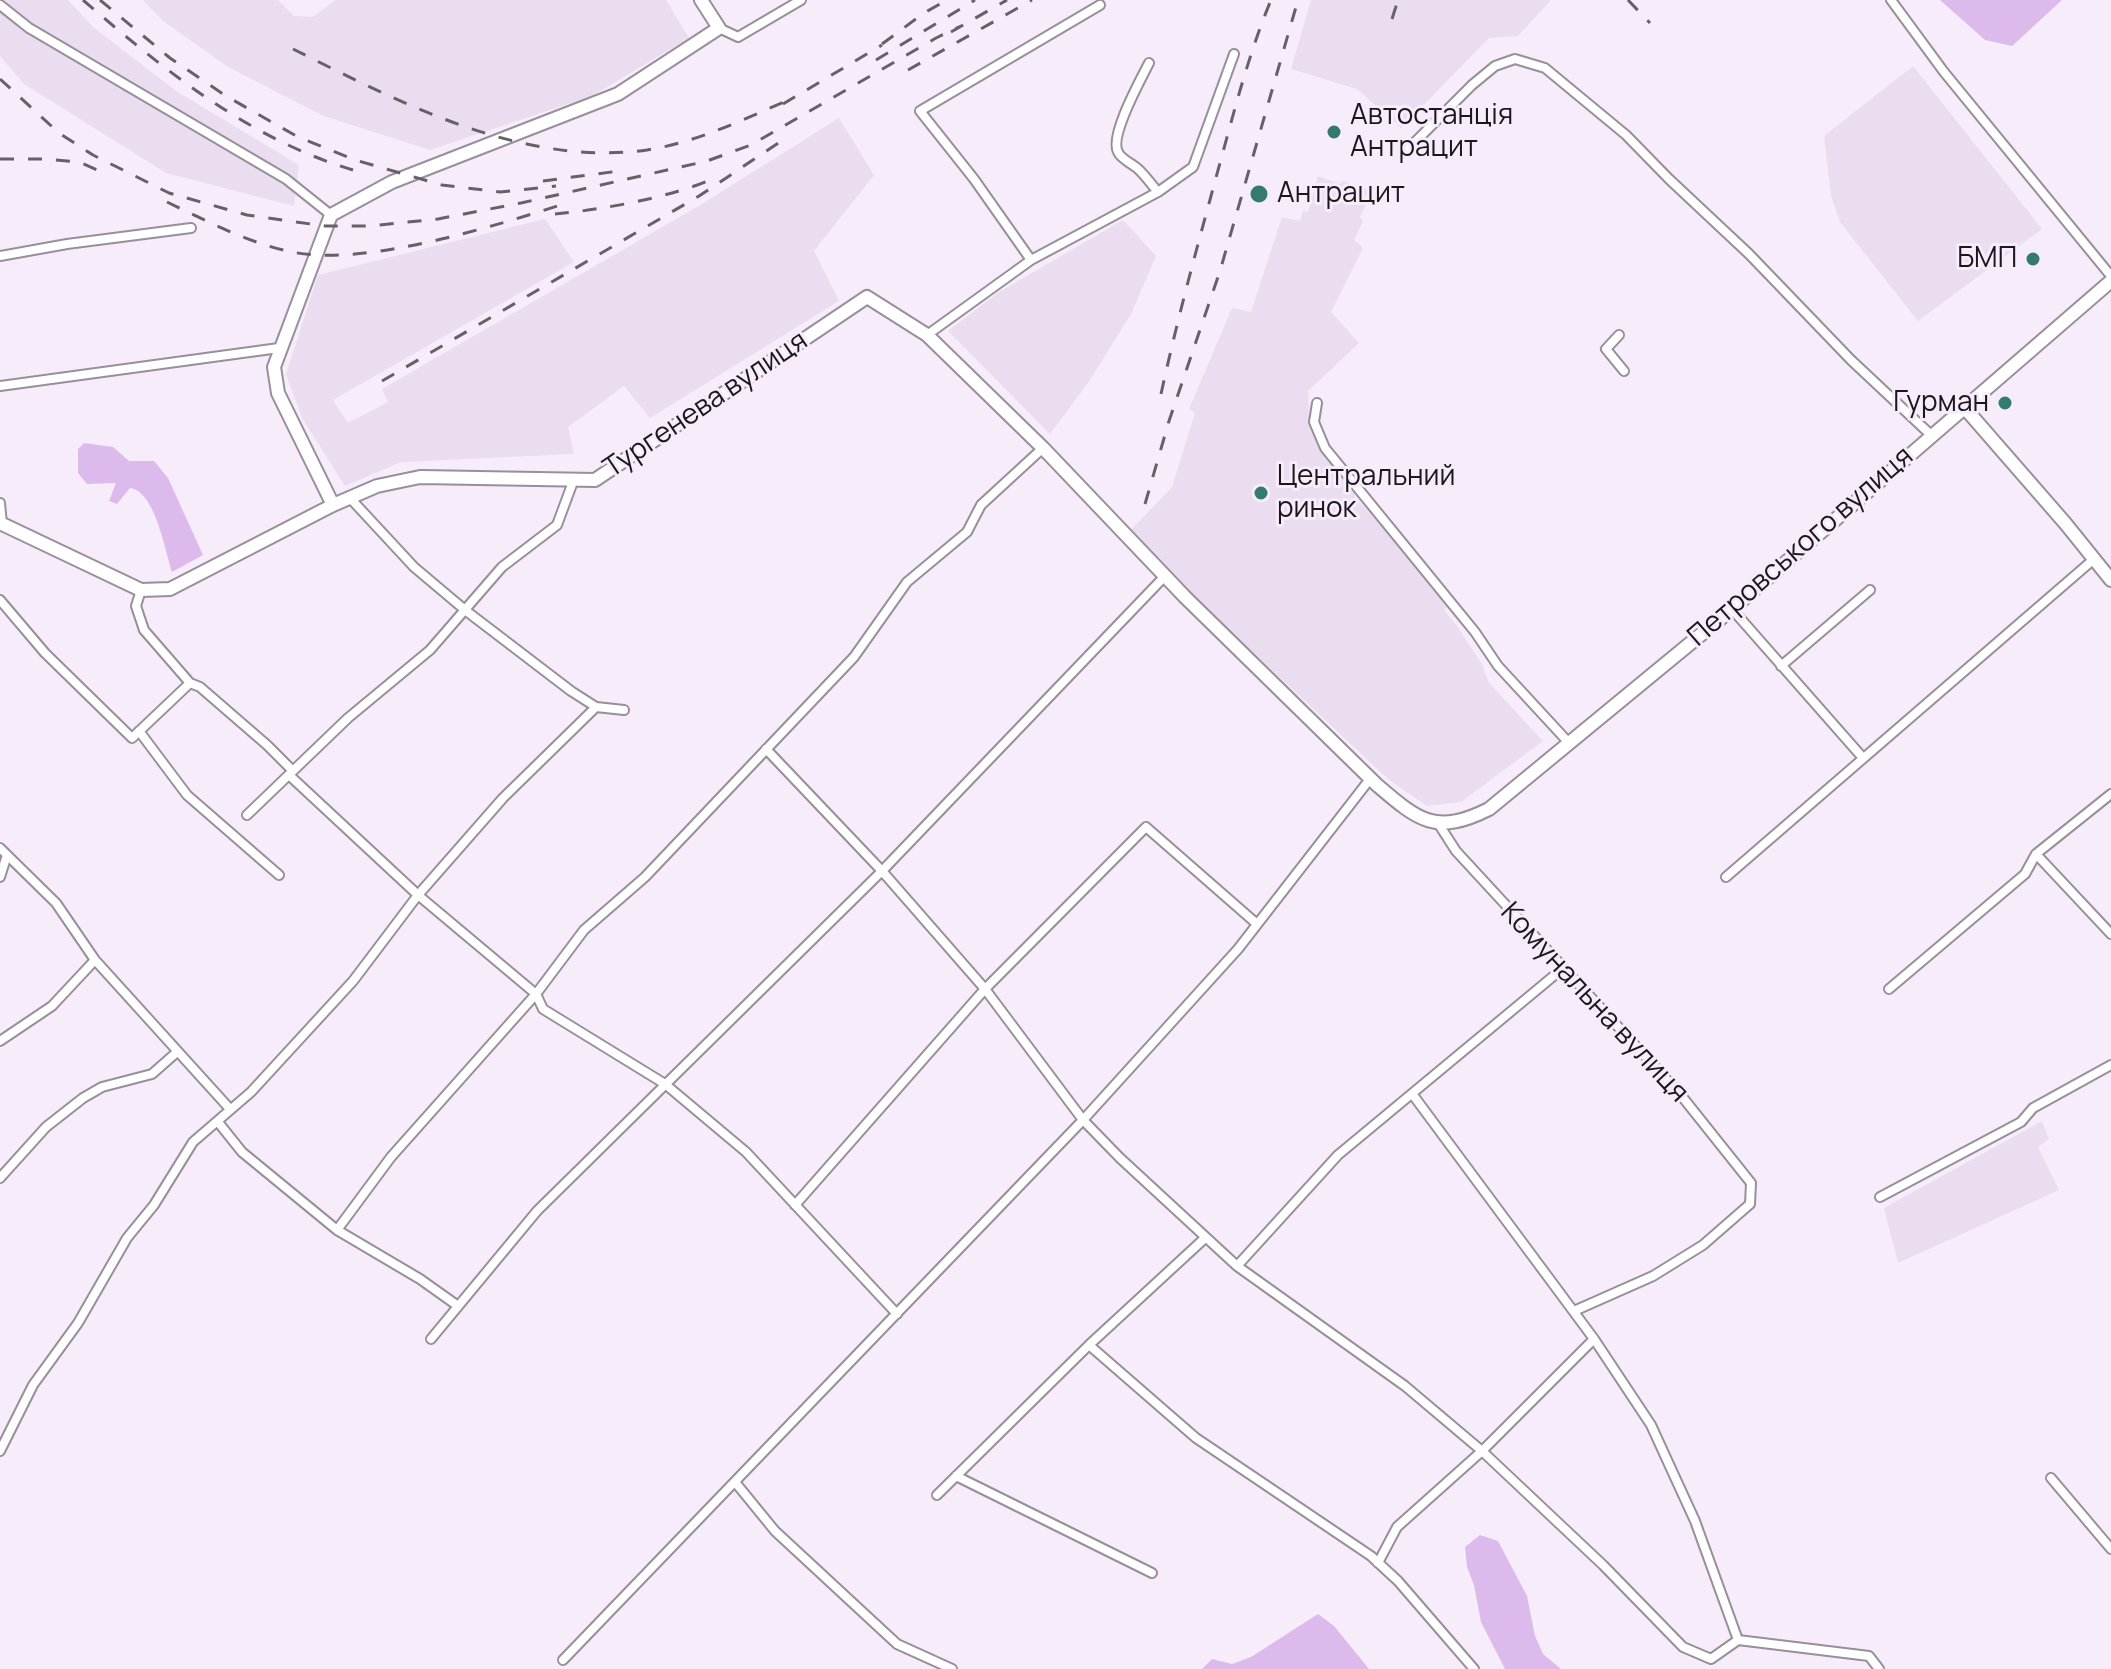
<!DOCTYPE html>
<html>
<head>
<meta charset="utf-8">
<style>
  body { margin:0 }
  canvas { display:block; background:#f6ecfa }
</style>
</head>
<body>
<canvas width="2111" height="1669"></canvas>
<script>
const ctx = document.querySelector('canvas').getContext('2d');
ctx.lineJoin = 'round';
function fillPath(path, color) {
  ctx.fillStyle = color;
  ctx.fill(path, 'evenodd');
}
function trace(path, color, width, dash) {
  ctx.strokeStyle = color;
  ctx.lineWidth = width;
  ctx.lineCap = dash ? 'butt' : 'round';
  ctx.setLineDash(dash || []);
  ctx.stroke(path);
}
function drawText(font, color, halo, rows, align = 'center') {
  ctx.font = font + ' Manrope,sans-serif';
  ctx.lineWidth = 6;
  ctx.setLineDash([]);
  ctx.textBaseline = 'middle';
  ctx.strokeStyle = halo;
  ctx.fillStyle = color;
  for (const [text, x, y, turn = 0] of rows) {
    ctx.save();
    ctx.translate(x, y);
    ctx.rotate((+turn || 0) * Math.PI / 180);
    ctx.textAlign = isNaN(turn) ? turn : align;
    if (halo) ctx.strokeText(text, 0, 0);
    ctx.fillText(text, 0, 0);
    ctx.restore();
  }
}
fillPath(new Path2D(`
  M0,0h68l25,27 83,64 123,74 -5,41 -128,-33 -142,-89 -24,-28z
  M143,0h135l16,16 19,1 22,-17h331l23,38 -97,58 -162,54 -106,-34 -96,-49 -65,-46z
  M1311,0h240l-33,36 -29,2 -88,90 -44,-39 -66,-20z
  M1913,66l129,163 -124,92 -78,-99 -9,-26 -7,-60z
  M839,118l35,57 -60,76 25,50 -189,117 -26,-32 -56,41 6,27 -173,8 -56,24 -43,-68 -16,-44 32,-99 227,-56 29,43 -241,138 15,23 40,-21 -6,-13 315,-182z
  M1318,176l22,8 2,-3 18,5 12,6 -12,25 3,4 -9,19 9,8 -32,64 28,31 -51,48 1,31 11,18 -3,5 41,45 -4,6 51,54 -2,3 45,53 -4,4 13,16 25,38 7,19 54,58 -82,61 -34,4 -39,-27 -261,-245 45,-47 23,-74 -6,-4 43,-101 19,4 31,-95 18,4 3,-10 5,1z
  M1123,220l33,36 -25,58 -41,66 -40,54 -102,-103 51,-39z
  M2042,1121l7,18 -11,8 21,43 -161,73 -14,-55z`), '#eaddf0');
fillPath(new Path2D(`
  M1940,0h122l-50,46 -27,-6z
  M84,443l29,4 16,14h25l14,17 35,77 -31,17c-7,-22 -17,-81 -42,-84l-13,16 -8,-3 7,-18 -29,1 -9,-11v-24z
  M1480,1535l18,6 29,55 8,40 8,18 18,15h-56l-24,-47 -7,-37 -7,-18 -2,-20z
  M1318,1614l16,12 35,43h-167l10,-10 20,5 19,-7z`), '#ddbaec');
const street = new Path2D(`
  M1891,0l53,72 167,204
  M0,5l29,23 257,151 45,36
  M719,28l19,9 63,-37
  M1149,63c-8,16 -40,73 -31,89 3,7 13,11 19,16 8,7 14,16 21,24
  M1409,148l63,-63 23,-19 20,-7 30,9 81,67 43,44 80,75 102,106 80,75
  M0,256l67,-12 124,-16
  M1031,260l-57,-81 -54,-68 180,-106
  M927,335l104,-75 127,-68 35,-25 41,-113
  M1619,335l-13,14 18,22
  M0,386l279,-38
  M1317,403l-3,19 11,26 150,184 23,34 72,78
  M350,498l64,69 51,43 106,81 25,16 28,3
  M0,503l2,21
  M141,590l-5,16 8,24 46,53 10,4 67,58 26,26
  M0,600l45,53 87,85 58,-55
  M1732,609l131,149
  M1781,666l89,-76
  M139,731l48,64 92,80
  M766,749l116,122 103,118 98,131 37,38 117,108 168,120 77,65 121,114 80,82 28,12 27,-19 131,16 10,13
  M289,775l129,120 118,99 7,15 122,75 81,68 151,162
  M2111,794l-75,60 75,80
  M247,815l101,-97 82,-68 72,-83 55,-42 17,-46
  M1438,823l18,28 224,243 71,89 -1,21 -47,41 -50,31 -79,35
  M0,848l56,55 39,57 135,149
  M0,877l7,-22
  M1726,877l368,-318
  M1889,989l136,-115 11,-20
  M0,1041l52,-35 43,-46
  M1413,1095l181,244 57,86 44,96 43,119
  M218,1122l24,30 95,78 83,49 38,27
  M0,1178l46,-51 37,-29 19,-11 50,-13 25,-22
  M1880,1197l141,-75 12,-14 78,-43
  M795,1205l190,-216 161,-162 111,97
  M337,1230l54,-73 145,-163 48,-64 61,-53 209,-220 53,-75 60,-50 14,-27 62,-57
  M1237,1266l101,-111 224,-186
  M431,1339l106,-128 345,-340 283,-295
  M1089,1345l107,93 175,118 27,25 76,88
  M0,1451l33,-66 45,-62 49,-85 27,-33 39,-63 58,-50 102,-111 65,-86 85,-97 93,-91
  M956,1476l196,97
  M2051,1478l60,71
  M735,1482l40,49 122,113 55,25
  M937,1495l152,-150 116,-107
  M1378,1563l19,-36 85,-76 112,-112
  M563,1660l520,-540 155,-171 132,-170`);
const secondary = new Path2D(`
  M1964,407l101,116 46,57
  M333,505l-55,-112 -4,-26 57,-152 61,-33 226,-88 101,-66 -18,-28
  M0,523l141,67 29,-1 163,-84 44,-19 43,-9 175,3 272,-183 60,38 116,113 142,149 192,188c41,35 58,51 112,24l243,-200 379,-328`);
trace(street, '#988f9b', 12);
trace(secondary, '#988f9b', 16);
trace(street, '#fff', 8);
trace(secondary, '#fff', 12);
trace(new Path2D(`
  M83,0c81,70 166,139 270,170
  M100,0l70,58 56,38 72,41 57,23 87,25 58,7 56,-6
  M1628,0l22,23
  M1392,19l6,-19
  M951,32l56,-32
  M882,44l42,-31 23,-13
  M293,49c108,54 229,118 354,101 51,-8 97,-31 144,-51
  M876,60l99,-60
  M908,70l124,-70
  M0,79l59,54 34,22 76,38 78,22 78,11h44l69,-7 83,-16 186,-42 44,-16 185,-107 25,-12
  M783,104l99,-59
  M0,159h44l35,3 30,13
  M543,181l76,-10
  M167,202c40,19 81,41 125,50 74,15 202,-26 275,-49
  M555,214c45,-4 119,-17 159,-36
  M382,381l317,-185 84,-56
  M1161,394c17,-78 38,-154 59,-231 15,-55 29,-110 51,-163
  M1145,504l24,-83 51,-150 78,-271`), '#666068', 3, [14, 14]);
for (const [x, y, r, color] of [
  [1334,132,8,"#357a6f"],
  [1259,194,10,"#357a6f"],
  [2033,259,8,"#357a6f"],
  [2005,403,8,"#357a6f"],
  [1261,493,8,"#357a6f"]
]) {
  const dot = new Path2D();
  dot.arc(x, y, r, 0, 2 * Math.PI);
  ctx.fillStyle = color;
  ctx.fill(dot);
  trace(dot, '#f6ecfa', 3);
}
drawText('28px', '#1b171c', '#f6ecfa', [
  ["Автостанція",1350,116],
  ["Антрацит",1350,148],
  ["Антрацит",1277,194],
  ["БМП",2017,259,"right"],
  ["Гурман",1989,403,"right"],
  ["Центральний",1277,477],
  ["ринок",1277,509]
], 'left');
drawText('28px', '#1b171c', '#f6ecfa', [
  ["Тургенева вулиця",706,405,-34],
  ["Петровського вулиця",1801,547,-41],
  ["Комунальна вулиця",1594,1003,47]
]);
</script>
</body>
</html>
